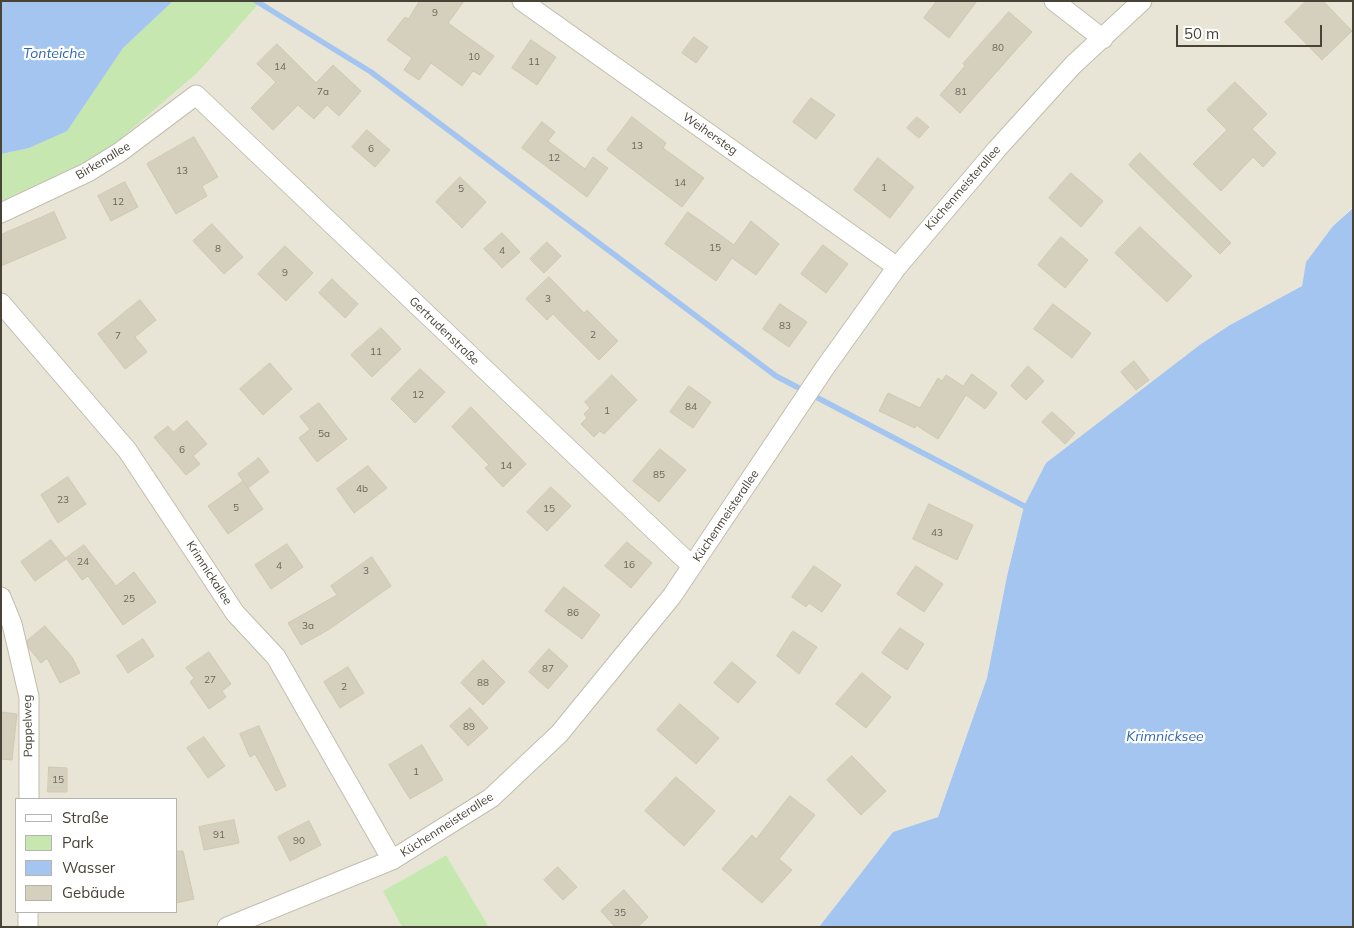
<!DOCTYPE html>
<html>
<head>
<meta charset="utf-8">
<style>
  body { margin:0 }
  #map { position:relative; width:1354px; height:928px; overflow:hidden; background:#f4f2e7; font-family:Mulish,sans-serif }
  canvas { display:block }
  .frame { position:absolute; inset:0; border:2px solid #474336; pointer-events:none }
  .legend { position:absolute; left:15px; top:798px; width:162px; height:115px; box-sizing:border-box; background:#fff; border:1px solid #b5b4af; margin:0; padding:6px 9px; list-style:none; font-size:15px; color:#474336 }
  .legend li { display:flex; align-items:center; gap:10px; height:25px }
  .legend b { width:25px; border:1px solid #b5b4af }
  .scale { position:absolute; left:1176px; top:25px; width:146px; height:22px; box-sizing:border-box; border:2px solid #474336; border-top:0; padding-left:6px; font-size:15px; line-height:18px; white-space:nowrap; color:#474336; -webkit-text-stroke:4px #fff; paint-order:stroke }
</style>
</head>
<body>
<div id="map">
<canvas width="1354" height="928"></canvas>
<div class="frame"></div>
<ul class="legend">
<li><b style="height:6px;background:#fff"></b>Straße</li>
<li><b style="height:14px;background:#c6e8b0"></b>Park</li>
<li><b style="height:14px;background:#a4c5f0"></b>Wasser</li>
<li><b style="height:14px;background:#d5d0bd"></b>Gebäude</li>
</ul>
<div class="scale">50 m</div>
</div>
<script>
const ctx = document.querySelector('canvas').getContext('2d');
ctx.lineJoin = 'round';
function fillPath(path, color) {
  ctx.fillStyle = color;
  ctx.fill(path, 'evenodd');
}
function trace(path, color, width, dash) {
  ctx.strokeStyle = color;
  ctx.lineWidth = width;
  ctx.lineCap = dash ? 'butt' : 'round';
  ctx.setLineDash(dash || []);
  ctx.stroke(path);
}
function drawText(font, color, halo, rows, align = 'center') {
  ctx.font = font + ' Mulish,sans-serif';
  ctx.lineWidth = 4.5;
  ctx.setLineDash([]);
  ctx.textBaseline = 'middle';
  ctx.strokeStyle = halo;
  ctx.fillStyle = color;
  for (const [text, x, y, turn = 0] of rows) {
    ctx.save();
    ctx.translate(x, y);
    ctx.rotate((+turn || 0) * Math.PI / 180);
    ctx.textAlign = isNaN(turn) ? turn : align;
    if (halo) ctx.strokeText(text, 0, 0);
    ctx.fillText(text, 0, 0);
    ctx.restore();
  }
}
fillPath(new Path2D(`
  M1,1h1352v206l-20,19 -27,36 -4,24 -72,39 -29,19 -67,53 -110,109 -17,70 -20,102 -49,139 -45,15 -74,95h-330l-43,-72 -62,36 18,36h-401zM16,799h160v113h-160z`), '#e8e5d6');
fillPath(new Path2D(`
  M173,1h88l-63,71 -94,81 -103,48v-47l28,-6 68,-62 26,-38z
  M446,855l43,72h-87l-19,-36z`), '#c6e8b0');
fillPath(new Path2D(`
  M1,1h172l-50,47 -56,83 -38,17 -28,6z
  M1353,208v719h-534l74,-95 45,-15 49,-139 20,-102 17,-70 22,-43 155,-119 29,-19 72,-39 4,-24 27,-36z`), '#a4c5f0');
trace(new Path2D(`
  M256,1l115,71 405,304 248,130`), '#a4c5f0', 5.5);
const building = new Path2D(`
  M420,1h44l-16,22 46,33 -14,19 -7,-4 -11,15 -31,-23 -12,17 -15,-10 8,-12 -25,-18 18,-23 3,2z
  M937,1h40l-28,37 -25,-20z
  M1306,1h17l29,30 -30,29 -37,-38z
  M1009,12l23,20 -72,81 -20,-18 25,-29 -2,-2z
  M694,37l14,10 -12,16 -14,-10z
  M531,40l25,17 -19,28 -25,-17z
  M277,44l39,39 17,-18 28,26 -22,25 -12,-11 -13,14 -16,-14 -25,25 -22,-22 25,-26 -19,-18z
  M1235,82l32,32 -15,15 24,24 -13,14 -10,-10 -32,34 -28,-27 34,-34 -20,-20z
  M811,98l24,17 -19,24 -23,-17z
  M632,117l34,26 -3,5 41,30 -22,29 -75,-57z
  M917,117l12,10 -10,11 -12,-10z
  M542,122l13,10 -7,9 37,28 8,-12 15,11 -21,29 -65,-49z
  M367,130l23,20 -15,17 -23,-20z
  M194,137l24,40 -16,9 5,10 -31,18 -29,-50z
  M1140,153l91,90 -11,11 -91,-89z
  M878,158l36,29 -24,31 -36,-28z
  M1071,173l32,28 -22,26 -32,-29z
  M460,177l26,25 -24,26 -26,-26z
  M125,182l13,25 -27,14 -13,-25z
  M54,212l12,26 -65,28v-31z
  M688,212l46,33 17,-24 28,23 -23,31 -24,-17 -16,23 -51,-37z
  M212,224l31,33 -19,17 -31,-33z
  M1140,227l52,49 -25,26 -52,-49z
  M502,233l18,19 -18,16 -18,-19z
  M1061,237l27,23 -23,28 -27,-23z
  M547,242l14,14 -17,17 -14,-14z
  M823,245l25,19 -22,29 -25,-19z
  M285,246l28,27 -27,28 -28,-27z
  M549,277l35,36 3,-3 31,31 -19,19 -46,-46 -6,6 -21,-21z
  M332,279l26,25 -13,14 -26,-25z
  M140,300l16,20 -21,17 12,15 -22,17 -27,-35z
  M780,304l27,18 -18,25 -26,-18z
  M1053,304l38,29 -19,25 -38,-29z
  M381,328l20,21 -29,28 -21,-22z
  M1134,361l15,19 -13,10 -15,-18z
  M270,363l22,26 -29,26 -23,-26z
  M1028,366l16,15 -18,19 -15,-14z
  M420,369l25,23 -30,31 -24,-24z
  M972,374l25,19 -12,16 -19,-14 -28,44 -22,-14 -1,3 -36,-17 9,-18 32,15 18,-30 4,3 4,-6 17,11z
  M612,375l25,25 -33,34 -4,-3 -6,6 -13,-13 6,-6 -3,-4 6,-6 -5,-6z
  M689,386l22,16 -18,26 -23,-16z
  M319,403l28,36 -30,23 -18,-24 11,-9 -10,-12z
  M471,407l55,57 -23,23 -18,-19 4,-3 -37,-38z
  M1052,412l23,21 -10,11 -23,-22z
  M187,421l20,23 -14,12 7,8 -14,11 -32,-38 14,-11 5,6z
  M660,449l26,21 -27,32 -26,-21z
  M259,458l10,14 -21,16 -4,-6 19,27 -35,25 -20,-28 35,-25 -5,-7z
  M368,466l19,22 -33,25 -17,-24z
  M68,477l18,27 -28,19 -17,-28z
  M551,487l20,19 -24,25 -20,-19z
  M929,504l44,21 -16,35 -44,-21z
  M51,540l15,19 -31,22 -14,-19z
  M627,542l25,21 -21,25 -26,-22z
  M287,544l16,23 -32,22 -16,-24z
  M84,545l32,41 18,-14 22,30 -33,23 -35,-49 -6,4 -16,-22z
  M372,557l19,29 -63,44 -27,15 -13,-22 49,-28 -6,-9z
  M814,566l27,19 -19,27 -13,-9 -3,4 -14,-10z
  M916,566l27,18 -19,28 -27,-18z
  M564,587l36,28 -18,24 -37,-28z
  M45,626l27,31 8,16 -20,10 -13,-25 -6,5 -12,-15 -2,-7z
  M900,628l24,16 -17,26 -25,-17z
  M793,631l24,16 -18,27 -22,-18z
  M143,639l11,17 -26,17 -11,-17z
  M549,649l19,17 -20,23 -19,-17z
  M209,652l22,32 -9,7 4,6 -17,12 -19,-27 4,-4 -8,-10z
  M483,660l22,22 -22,23 -22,-22z
  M732,662l24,20 -18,21 -24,-20z
  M348,667l16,26 -24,15 -16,-26z
  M862,673l29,24 -25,31 -30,-24z
  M680,704l39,34 -23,26 -39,-34z
  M470,708l18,20 -20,18 -18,-20z
  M1,712l16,2 -5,46 -11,-1z
  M259,726l27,60 -10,5 -21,-37 -5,3 -10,-23z
  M204,737l21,29 -17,12 -21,-30z
  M422,745l21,35 -33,19 -21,-34z
  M852,756l34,35 -25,24 -34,-35z
  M49,767l18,1v24h-19z
  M676,777l39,34 -31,35 -39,-35z
  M790,796l25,19 -36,44 13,11 -30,33 -40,-34 30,-34 4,4z
  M234,820l5,23 -35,7 -5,-23z
  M309,821l12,24 -31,16 -12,-24z
  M176,851h7l11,48 -18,4z
  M558,867l19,20 -14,13 -19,-20z
  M624,890l24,27 -10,10h-23l-14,-16z`);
fillPath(building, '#d5d0bd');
trace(building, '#d0c9b0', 1);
const street = new Path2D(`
  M522,1l375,266
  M1054,1l49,38
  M1,213l87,-41 32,-20 76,-57 496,471
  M1,303l126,147 108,163 41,44 116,203
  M1,597l11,27 17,73v102
  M28,927v-15
  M227,927l165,-67 99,-62 68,-64 113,-138 152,-227 73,-102 100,-118 76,-84 69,-64`);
trace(street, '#c2bead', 21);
trace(street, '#fff', 19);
drawText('10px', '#6a6658', null, [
  ["9",435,13],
  ["80",998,48],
  ["10",474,57],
  ["11",534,62],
  ["14",280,67],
  ["7a",323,92],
  ["81",961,92],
  ["13",637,146],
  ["6",371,149],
  ["12",554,158],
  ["13",182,171],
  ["14",680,183],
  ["1",884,188],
  ["5",461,189],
  ["12",118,202],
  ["15",715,248],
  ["8",218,249],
  ["4",502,251],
  ["9",285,273],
  ["3",548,299],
  ["83",785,326],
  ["2",593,335],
  ["7",118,336],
  ["11",376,352],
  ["12",418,395],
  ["84",691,407],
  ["1",607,411],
  ["5a",324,434],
  ["6",182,450],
  ["14",506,466],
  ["85",659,475],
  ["4b",362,489],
  ["23",63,500],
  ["5",236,508],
  ["15",549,509],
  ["43",937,533],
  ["24",83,562],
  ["16",629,565],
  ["4",279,566],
  ["3",366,571],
  ["25",129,599],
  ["86",573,613],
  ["3a",308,626],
  ["87",548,669],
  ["27",210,680],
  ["88",483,683],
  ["2",344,687],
  ["89",469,727],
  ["1",416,772],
  ["15",58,780],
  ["91",219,835],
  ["90",299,841],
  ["35",620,913]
]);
drawText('12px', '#474336', '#fff', [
  ["Weihersteg",710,134,35],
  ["Birkenallee",103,161,-31],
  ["Küchenmeisterallee",963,188,-49],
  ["Gertrudenstraße",444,331,44],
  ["Küchenmeisterallee",726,516,-56],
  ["Krimnickallee",209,573,57],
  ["Pappelweg",28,726,-91],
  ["Küchenmeisterallee",447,825,-33]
]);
drawText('italic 14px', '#2f66b3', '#fff', [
  ["Tonteiche",54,54],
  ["Krimnicksee",1165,737]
]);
</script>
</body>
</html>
